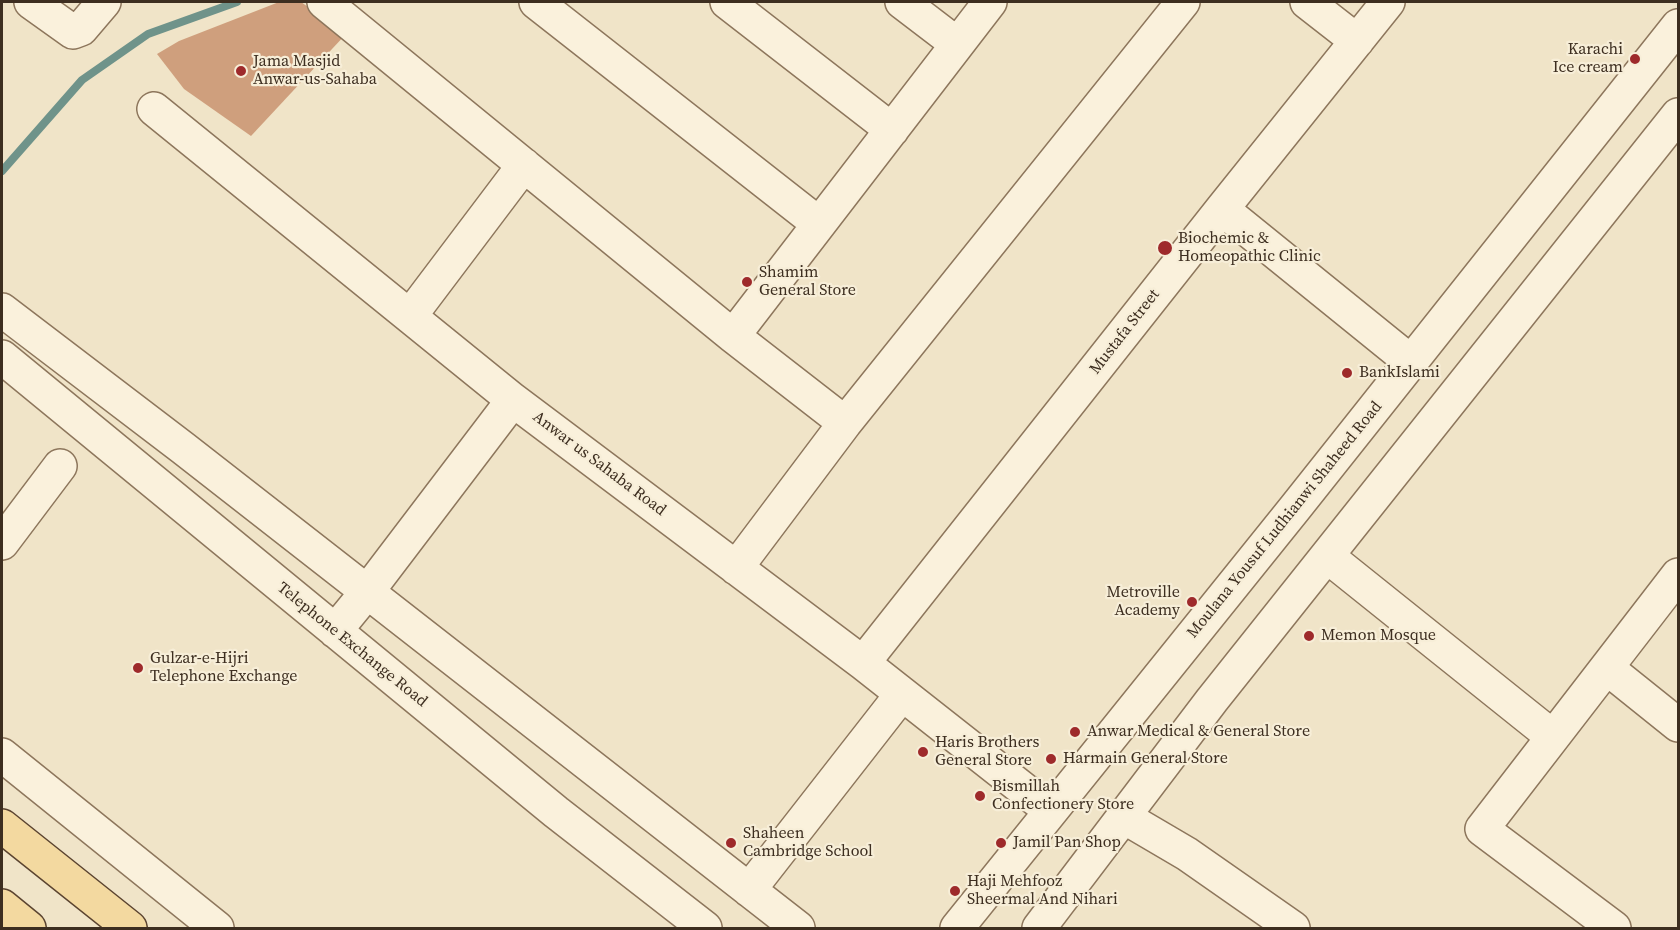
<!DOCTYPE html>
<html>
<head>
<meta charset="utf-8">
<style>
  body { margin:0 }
  #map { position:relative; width:1680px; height:930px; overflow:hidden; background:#f0e4c8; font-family:"Source Serif 4",serif }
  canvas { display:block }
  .frame { position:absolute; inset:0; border:3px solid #3d2e20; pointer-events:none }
</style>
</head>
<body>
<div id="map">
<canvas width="1680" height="930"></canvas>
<div class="frame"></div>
</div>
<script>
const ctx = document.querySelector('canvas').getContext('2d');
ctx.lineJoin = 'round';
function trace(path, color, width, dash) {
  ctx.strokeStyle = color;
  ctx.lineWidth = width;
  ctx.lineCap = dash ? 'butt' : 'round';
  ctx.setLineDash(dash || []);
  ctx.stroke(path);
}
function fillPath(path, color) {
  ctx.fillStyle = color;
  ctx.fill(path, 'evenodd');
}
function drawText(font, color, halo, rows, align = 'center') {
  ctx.font = font + ' "Source Serif 4",serif';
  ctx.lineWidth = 4.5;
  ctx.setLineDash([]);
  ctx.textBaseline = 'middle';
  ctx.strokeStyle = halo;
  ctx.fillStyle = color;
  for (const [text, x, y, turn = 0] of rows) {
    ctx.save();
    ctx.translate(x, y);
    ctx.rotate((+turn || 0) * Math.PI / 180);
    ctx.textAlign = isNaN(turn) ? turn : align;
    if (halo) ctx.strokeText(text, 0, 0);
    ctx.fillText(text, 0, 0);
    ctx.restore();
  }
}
trace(new Path2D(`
  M2,171l80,-91 66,-46 89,-32`), '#6f938a', 8);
fillPath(new Path2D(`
  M279,2h22l45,32 -95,102 -67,-47 -27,-35 22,-13z`), '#cf9f7d');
const minor = new Path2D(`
  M31,2l42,30 8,-3 23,-27
  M324,2l409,334 112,87
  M536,2l283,222
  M727,2l165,128
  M902,2l55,42
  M1307,2l50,39
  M154,109l359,291 350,263 188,148
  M1222,209l189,153
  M2,310l181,138 615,480
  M410,316l114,-151
  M733,336l257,-334
  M2,357l554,455 149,116
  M2,543l58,-77
  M1327,556l226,181
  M736,568l109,-145 338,-421
  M335,631l32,-39 146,-192
  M863,663l359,-454 166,-207
  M1607,668l71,57
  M2,755l215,173
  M1124,817l63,37 106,74
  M749,890l153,-196
  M957,928l338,-420 383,-482
  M1039,928l173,-228 466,-585
  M1614,928l-132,-99 196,-254`);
const major = new Path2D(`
  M2,826l128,102
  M2,906l27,22`);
trace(minor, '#8d765c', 36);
trace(major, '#5b4430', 36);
trace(minor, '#faf1dc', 33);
trace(major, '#f3d9a0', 33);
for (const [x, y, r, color] of [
  [1635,59,6,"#9e2a2b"],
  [241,71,6,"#9e2a2b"],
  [1165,248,8,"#9e2a2b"],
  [747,282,6,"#9e2a2b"],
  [1347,373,6,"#9e2a2b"],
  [1192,602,6,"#9e2a2b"],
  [1309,636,6,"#9e2a2b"],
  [138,668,6,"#9e2a2b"],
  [1075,732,6,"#9e2a2b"],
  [923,752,6,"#9e2a2b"],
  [1051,759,6,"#9e2a2b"],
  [980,796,6,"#9e2a2b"],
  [731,843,6,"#9e2a2b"],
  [1001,843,6,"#9e2a2b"],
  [955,891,6,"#9e2a2b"]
]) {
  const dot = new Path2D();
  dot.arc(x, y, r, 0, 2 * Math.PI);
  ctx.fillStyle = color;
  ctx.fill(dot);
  trace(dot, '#f7eed8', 2);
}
drawText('16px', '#3d2e20', '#f7eed8', [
  ["Karachi",1623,50,"right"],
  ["Ice cream",1623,68,"right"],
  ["Jama Masjid",253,62],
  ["Anwar-us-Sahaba",253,80],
  ["Biochemic &",1178,239],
  ["Homeopathic Clinic",1178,257],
  ["Shamim",759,273],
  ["General Store",759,291],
  ["BankIslami",1359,373],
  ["Metroville",1180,593,"right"],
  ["Academy",1180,611,"right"],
  ["Memon Mosque",1321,636],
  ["Gulzar-e-Hijri",150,659],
  ["Telephone Exchange",150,677],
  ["Anwar Medical & General Store",1087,732],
  ["Haris Brothers",935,743],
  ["General Store",935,761],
  ["Harmain General Store",1063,759],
  ["Bismillah",992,787],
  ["Confectionery Store",992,805],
  ["Shaheen",743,834],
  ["Cambridge School",743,852],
  ["Jamil Pan Shop",1013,843],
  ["Haji Mehfooz",967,882],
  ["Sheermal And Nihari",967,900]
], 'left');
drawText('16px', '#3d2e20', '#f7eed8', [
  ["Mustafa Street",1125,332,-52],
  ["Anwar us Sahaba Road",599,464,37],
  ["Moulana Yousuf Ludhianwi Shaheed Road",1285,520,-51],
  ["Telephone Exchange Road",352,645,39]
]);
</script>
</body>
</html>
